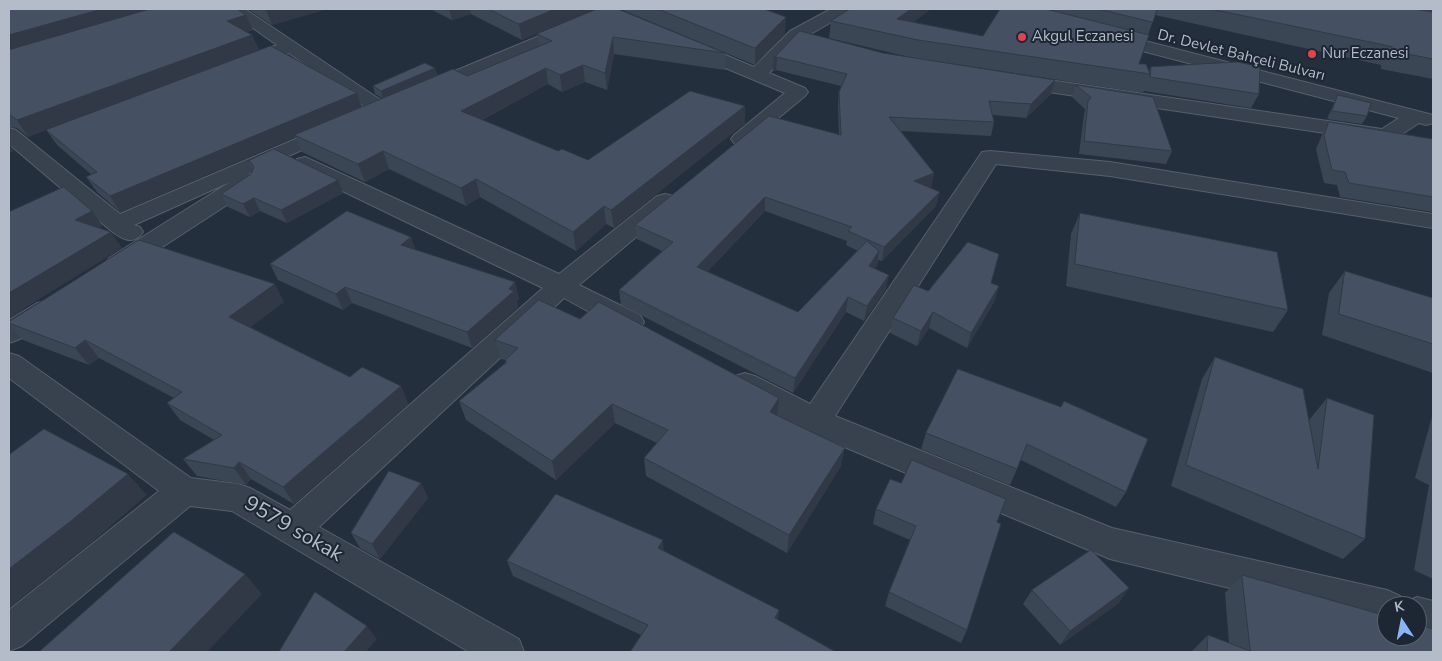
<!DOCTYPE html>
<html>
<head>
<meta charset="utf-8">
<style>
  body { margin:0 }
  #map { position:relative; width:1442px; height:661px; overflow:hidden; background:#242f3e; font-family:"Nunito Sans",sans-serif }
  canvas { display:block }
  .frame { position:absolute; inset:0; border:10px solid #b4bcc9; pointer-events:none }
  .north { position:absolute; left:1377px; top:596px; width:50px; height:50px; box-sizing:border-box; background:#1d2633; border:1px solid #59626f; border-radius:50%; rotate:349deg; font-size:14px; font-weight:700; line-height:20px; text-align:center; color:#b4bcc9 }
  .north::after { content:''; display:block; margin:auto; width:18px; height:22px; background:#8ab4f8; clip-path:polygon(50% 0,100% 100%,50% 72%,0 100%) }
</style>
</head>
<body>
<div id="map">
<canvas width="1442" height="661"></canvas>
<div class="frame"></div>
<div class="north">K</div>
</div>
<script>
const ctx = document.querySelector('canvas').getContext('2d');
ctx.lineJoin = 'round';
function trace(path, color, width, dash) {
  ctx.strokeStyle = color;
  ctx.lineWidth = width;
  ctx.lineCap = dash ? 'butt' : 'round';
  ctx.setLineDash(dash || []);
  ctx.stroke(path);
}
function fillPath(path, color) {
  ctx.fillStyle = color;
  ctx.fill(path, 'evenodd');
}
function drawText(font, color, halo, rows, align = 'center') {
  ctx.font = font + ' "Nunito Sans",sans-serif';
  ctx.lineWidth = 4;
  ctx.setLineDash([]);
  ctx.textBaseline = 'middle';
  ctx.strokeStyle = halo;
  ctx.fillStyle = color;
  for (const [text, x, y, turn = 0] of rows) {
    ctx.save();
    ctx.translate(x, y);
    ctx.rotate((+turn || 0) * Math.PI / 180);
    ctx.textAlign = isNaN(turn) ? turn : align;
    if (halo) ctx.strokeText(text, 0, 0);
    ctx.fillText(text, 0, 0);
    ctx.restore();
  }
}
const minor = new Path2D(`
  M226,9h19l143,96 3,4 -3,4 -7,2 -7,-2 -85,-60 -40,15 -6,2 -6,-2 -3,-4 3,-4 40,-15z
  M831,9h20l-2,3 -47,27 -33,34 36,15 3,4 -3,4 -57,47 -7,2 -7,-2 -3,-4 3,-4 51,-42 -100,-42 -3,-4 3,-4 6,-1 6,1 57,24 36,-36z
  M573,22l6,1 3,4 -3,4 -144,62 -7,2 -7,-2 -3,-4 3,-4z
  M1110,32l323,83v8l-7,2 -7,-2 -26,17 -7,2 -371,-55 -7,-2 -2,-4 2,-4 7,-2 367,54 17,-11 -295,-77 -3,-4 3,-4z
  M333,123l7,2 3,4 -3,4 -92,41 8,2 3,5 -3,5 -129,84 -9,2 -9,-2 -4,-6 4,-6 121,-76 -96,43 6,2 3,5c-10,15 -23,6 -34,-3l-100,-85v-16l7,2 104,84z
  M990,151l120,11 323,52v14l-323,-52 -114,-12 -161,252 277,112 275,62 13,6 3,7 14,-6 16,4v36l-16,-4v-27h-30v20l-277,-67 -306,-129 -69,-38 -5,-8 5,-8 10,-3 10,3 55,28 172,-252z
  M305,157l254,117 98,-78 8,-2 8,2 4,5 -4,5 -94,79 61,30 4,7 -4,7 -10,3 -10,-3 -56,-31 -245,229 200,112 5,13h-55l-237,-141 -42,-5 -168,140 -13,5v-41l150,-119 -150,-113v-25l10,3 172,122 47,6 12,4 40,22 253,-222 -246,-119 -3,-5 3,-5z
  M46,301l9,2 4,7c-7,13 -36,29 -50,33v-23l28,-17z`);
trace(minor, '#565f6c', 2);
fillPath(minor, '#38414e');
fillPath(new Path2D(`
  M9,9l237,6 7,15 -6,2 5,3 7,15 98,43 5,13 20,-8 -7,-4 -2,-8 62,-18 2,7 30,1 73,-30 -3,-12 60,-25 128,44v17l-111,-16 -7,36 -22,-8 -23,10 -14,-8 -66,36 76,31 30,9 157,-54v17l-131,105 -8,-4 -30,27 -96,-54 -14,9 -77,-37 -24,13 -63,-30 -7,-15 -175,75 -23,-20 -11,-15 6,-2 -35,-30 -11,-15 -18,7 -11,-9 -8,-1z
  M248,9h79l-55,16z
  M430,9h163l-1,1 -70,30 -51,-26 -19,6z
  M620,9h144l21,24 -30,32z
  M850,9h81l-18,13 70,14 17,-27h433v70l-52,-10v-4l-226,-50 -7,20 -9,29 10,8 2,-5 108,27 -8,14 -107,-17 1,-3 -2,5 -206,-32 118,19 -4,14 -25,24 -33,-3 1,7 -3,14 -90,-5 33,42 -3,14 -1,1 6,18 -54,55 -4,-1 -1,6 -2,2 11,21 -22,32 -18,-9 -53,81 -172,-88 -2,-15 43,-39 -25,-12 -2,-14 204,-90 -1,-30 1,-13 2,-6 -65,-16 -3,1 1,-13 26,-27 83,22 30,5 -84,-20 2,-17zM765,211l82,30 -1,4 12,6 -60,61 -91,-40z
  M1076,85l96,66 -6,13 -87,-10 5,-40 1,-5 -13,-12z
  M1338,95l29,21 -5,8 -35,-5 7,-16z
  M1329,122l104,17v73l-93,-15 -3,-12 -13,-2 -8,-34 6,-14z
  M248,161l95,32 -56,30 -27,-12 -10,6 -22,-10 -7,-13 30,-20 2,-3z
  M1080,213l208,97 -15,22 -207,-46 5,-52z
  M416,250l99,32 4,17 -2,2 1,6 -46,41 -120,-45 -9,7 -65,-30 -8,-16z
  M1345,271l88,27v75l-111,-38 7,-42z
  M991,283l8,3 -5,16 -27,46 -38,-20 -12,18 -27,-13 3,-15 35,-27z
  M284,302l-34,25 100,50 51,9 7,18 -114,100 -43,-25 -5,6 -49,-9 -14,-17 31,-19 -34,-20 -13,-17 7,-5 -75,-40 -10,7 -66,-25 -14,-16v-2z
  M580,319l199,79 -1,18 63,50 -54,87 -141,-77 -2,-18 13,-15 -42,-20 -59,57 -90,-60 -7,-19 46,-38v-3l-4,-1 -6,-19z
  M1215,357l94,66v-3l18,-22 38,141 -22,20 -172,-73 31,-107z
  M958,369l168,123 -10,15 -95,-47 -11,25 -89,-36 5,-16z
  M1433,413v166l-19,-9 15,-85 -14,-7z
  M421,483l7,15 -48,61 -20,-11 -9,-15z
  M901,483l96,39 -30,108 -6,13 -76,-37 4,-14 21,-52 -37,-16 3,-15z
  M664,551l115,59 -1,9 -137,16 -128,-59 -6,-15z
  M1242,575l191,77h-242l17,-17 21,8 -4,-50z
  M1032,590l87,13 -59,42 -37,-41z`), '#3b4654');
fillPath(new Path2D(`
  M102,9h59l-152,44v-18z
  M269,9h58l-55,16 -6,-15z
  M449,9h21l1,5 -19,6z
  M555,9h38l-1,1 -70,30 -3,-16z
  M911,9h20l-35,26 1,-16z
  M246,15l7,15 -20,6 -6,-15z
  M786,17l-1,16 -30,32v-17z
  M252,35l7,15 -231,87 -11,-17z
  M613,37l1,17 -7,36 -2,-17z
  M777,57l-1,13 -3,1 1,-13z
  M583,65l2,17 -23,10 -2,-17z
  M435,68l3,8 -55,23 -2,-8z
  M546,68l2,16 -82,44 -5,-17z
  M1055,80l-4,14 -25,24 5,-14z
  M357,93l5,15 -68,27 1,2 -175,75 -10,-16z
  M745,106v17l-131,105 -3,-18z
  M9,143l5,8 -5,2z
  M383,151l6,18 -24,13 -7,-18z
  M934,173l-3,14 -20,9 3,-15z
  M476,179l4,18 -14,9 -5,-18z
  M338,180l5,13 -56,30 -6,-13z
  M940,192l-4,14 -54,55 2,-14z
  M765,197v14l-68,71v-15z
  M254,198l6,13 -10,6 -7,-13z
  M604,206l2,18 -30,27 -3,-19z
  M92,211l11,15 -17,9 -11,-15z
  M111,232l11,16 -113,70v-25z
  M411,237l6,16 -16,-8z
  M879,251l-2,15 -10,15 2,-15z
  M889,275l-3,14 -22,32 3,-15z
  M515,282l4,17 -2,2 1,6 -46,41 -5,-16z
  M275,284l9,18 -44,33 -11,-18z
  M999,286l-5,16 -27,46 4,-15z
  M345,287l7,16 -9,7 -7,-16z
  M848,297l-2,15 -53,81 2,-15z
  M933,312l-4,16 -12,18 4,-15z
  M85,340l14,18 -10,7 -14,-17z
  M401,386l7,18 -114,100 -11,-17z
  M779,398l-2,20 -7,-6z
  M612,404l3,19 -59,57 -4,-19z
  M845,448l-4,18 -54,87 2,-18z
  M239,462l12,17 -5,6 -12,-17z
  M128,474l19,21 -55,47 -83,66v-39z
  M421,483l7,15 -48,61 -8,-15z
  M663,540l1,15 -6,-7z
  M245,574l17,20 -55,58h-38z
  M1129,588l-10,15 -59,42 10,-14z
  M779,610l-2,14 -2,-6z
  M367,626l10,13 -11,13h-22z`), '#303945');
const building = new Path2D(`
  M9,9h93l-93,26z
  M150,9h87l9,6 -19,6 25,14 -235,85 -8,-6v-64z
  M489,9h66l-36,15z
  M597,9h21l107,44 -112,-16 -8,36 -22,-8 -23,10 -14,-7 -85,43 97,40 4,-2 26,11 102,-69 55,15 -134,104 -7,-4 -31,26 -97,-53 -15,9 -78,-37 -25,13 -64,-29 159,-66 14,7 85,-35 -15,-7z
  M658,9h106l22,8 -31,31z
  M850,9h61l-14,10 86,17 17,-27h46l103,26 -10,29h7l4,10 -232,-34 -87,-19z
  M1099,9h58l-4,13z
  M1211,9h204l18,3v47l-41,-8v-4z
  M800,31l83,22 172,27 -24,24 -42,-3 5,21 -105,-5 45,56 -20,8 26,11 -56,55 -36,-16 4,-4 -87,-30 -68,70 101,45 69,-71 12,10 -10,15 20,9 -22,31 -19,-9 -53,81 -176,-88 54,-48 -38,-17 134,-109 72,19 -2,-43 8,-18 -70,-17 -3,1z
  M271,46l86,47 -247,103 -24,-19 11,-5 -51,-42z
  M1238,62l22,5 -1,27 -109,-17 1,-10z
  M425,63l10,5 -54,23 -8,-5z
  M1076,85l77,12 19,54 -88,-10 4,-40 3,-3z
  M1338,95l33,8 -4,13 -35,-5z
  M1329,122l104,17v58l-84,-14 -4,-11 -13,-2 -8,-34z
  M274,149l64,31 -57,30 -27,-12 -11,6 -22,-10 30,-20 3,-7 -3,-5 -3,-1z
  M64,187l28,24 -17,9 36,12 -102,61v-81z
  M347,211l64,26 -10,8 114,37 -6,7 5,2 -47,41 -122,-45 -9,7 -66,-30z
  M1080,213l197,39 11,58 -213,-46z
  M139,240l136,44 -46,33 121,60 12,-10 39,19 -118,101 -44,-25 -5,6 -51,-9 39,-24 -55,-32 15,-11 -97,-52 -10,8 -66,-25v-1z
  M968,242l31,12 -8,29 8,3 -28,47 -38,-21 -12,19 -28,-13 21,-33 14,6z
  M1345,271l88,27v46l-94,-30z
  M539,300l41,19 19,-17 180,96 -9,14 75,36 -56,87 -145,-77 24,-28 -56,-26 -60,57 -93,-60 48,-39 -2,-2 13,-12 -23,-8z
  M1215,357l88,32 15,80 9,-71 47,17 -9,124 -179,-74z
  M958,369l103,38 3,-6 84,38 -22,53 -99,-48 -10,25 -91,-36z
  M44,429l84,45 -57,47 -62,48v-114z
  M912,460l94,39 -9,23 4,2 -34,106 -78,-38 27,-66 -40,-17 14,-30 11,4z
  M389,471l32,12 -49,61 -21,-11z
  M556,494l107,46 -5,8 121,62 -4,8 61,34h-206l18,-27 -141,-64z
  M174,532l71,42 -76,78h-130z
  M1091,550l38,38 -59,43 -38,-41z
  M1242,575l145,41v20h30v-12l16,5v23h-226l1,-17 42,16z
  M315,592l52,34 -23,26h-65z`);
fillPath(building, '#455162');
trace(building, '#303945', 1);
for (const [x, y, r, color] of [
  [1022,37,5,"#e0444e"],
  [1312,54,5,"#e0444e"]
]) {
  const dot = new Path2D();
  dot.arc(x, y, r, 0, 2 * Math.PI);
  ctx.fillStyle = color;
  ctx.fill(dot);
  trace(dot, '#1d2633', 2);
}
drawText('15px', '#b4bcc9', '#1d2633', [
  ["Akgul Eczanesi",1032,37],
  ["Nur Eczanesi",1322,54]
], 'left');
drawText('15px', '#b4bcc9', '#1d2633', [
  ["Dr. Devlet Bahçeli Bulvarı",1241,56,14]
]);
drawText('21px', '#b4bcc9', '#1d2633', [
  ["9579 sokak",293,530,30]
]);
</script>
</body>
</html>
